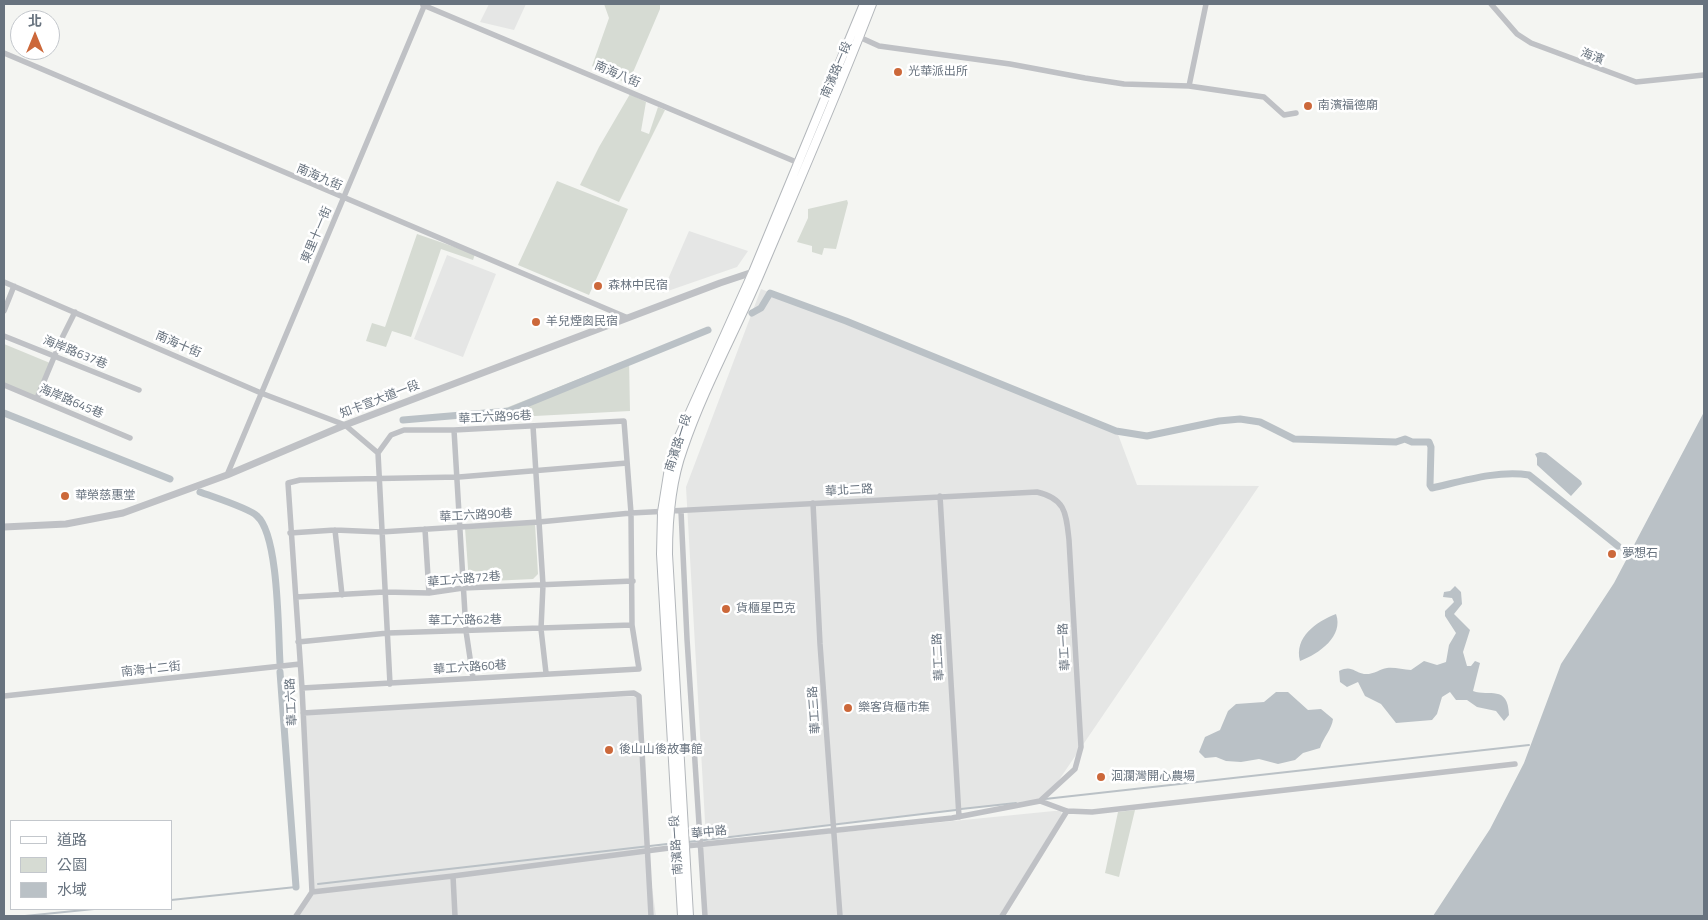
<!DOCTYPE html>
<html>
<head>
<meta charset="utf-8">
<style>
  body { margin:0 }
  #map { position:relative; width:1708px; height:920px; overflow:hidden; background:#f4f5f2; font-family:"Titillium Web","Noto Sans TC",sans-serif }
  canvas { display:block }
  .frame { position:absolute; inset:0; border:5px solid #68737f; pointer-events:none }
  .legend { position:absolute; left:10px; top:820px; width:162px; height:90px; box-sizing:border-box; background:#fff; border:1px solid #c3c7cc; margin:0; padding:6px 9px; list-style:none; font-size:15px; color:#68737f }
  .legend li { display:flex; align-items:center; gap:10px; height:25px }
  .legend b { width:25px; border:1px solid #c3c7cc }
  .north { position:absolute; left:10px; top:10px; width:50px; height:50px; box-sizing:border-box; background:#fff; border:1px solid #c3c7cc; border-radius:50%; rotate:0deg; font-size:14px; font-weight:700; line-height:20px; text-align:center; color:#68737f }
  .north::after { content:''; display:block; margin:auto; width:18px; height:22px; background:#cc683a; clip-path:polygon(50% 0,100% 100%,50% 72%,0 100%) }
</style>
</head>
<body>
<div id="map">
<canvas width="1708" height="920"></canvas>
<div class="frame"></div>
<ul class="legend">
<li><b style="height:6px;background:#fff"></b>道路</li>
<li><b style="height:14px;background:#d6dbd3"></b>公園</li>
<li><b style="height:14px;background:#bac1c6"></b>水域</li>
</ul>
<div class="north">北</div>
</div>
<script>
const ctx = document.querySelector('canvas').getContext('2d');
ctx.lineJoin = 'round';
function fillPath(path, color) {
  ctx.fillStyle = color;
  ctx.fill(path, 'evenodd');
}
function trace(path, color, width, dash) {
  ctx.strokeStyle = color;
  ctx.lineWidth = width;
  ctx.lineCap = dash ? 'butt' : 'round';
  ctx.setLineDash(dash || []);
  ctx.stroke(path);
}
function drawText(font, color, halo, rows, align = 'center') {
  ctx.font = font + ' "Titillium Web","Noto Sans TC",sans-serif';
  ctx.lineWidth = 5;
  ctx.setLineDash([]);
  ctx.textBaseline = 'middle';
  ctx.strokeStyle = halo;
  ctx.fillStyle = color;
  for (const [text, x, y, turn = 0] of rows) {
    ctx.save();
    ctx.translate(x, y);
    ctx.rotate((+turn || 0) * Math.PI / 180);
    ctx.textAlign = isNaN(turn) ? turn : align;
    if (halo) ctx.strokeText(text, 0, 0);
    ctx.fillText(text, 0, 0);
    ctx.restore();
  }
}
fillPath(new Path2D(`
  M489,4h37l-12,26 -34,-8z
  M689,231l59,20 -11,16 -75,26z
  M447,255l49,19 -33,83 -49,-18z
  M761,289l355,140 21,56 122,1 -213,313 -340,40 -20,-352z
  M639,696l8,155 9,65h-360l16,-24 -9,-179z
  M1054,811h7l1,4 -63,101h-293l-4,-70z`), '#e5e6e5');
fillPath(new Path2D(`
  M604,4h56v5l-32,75 -36,-18 17,-48z
  M630,94l16,8 -5,29 8,3 9,-27 7,3 -46,92 -39,-17 19,-38z
  M557,181l71,28 -39,86 -71,-30z
  M847,200l1,3 -12,46 -12,-1 -2,7 -10,-3v-6l-15,-4 11,-24v-9z
  M417,234l58,20 -2,6 -32,-11 -30,88 -19,-6 -6,16 -20,-6 6,-18 13,4z
  M4,344l46,19 -16,36 -30,-13z
  M629,359l1,52 -152,8z
  M535,524l3,50 -5,5 -64,3 -4,-54z
  M1135,810l-16,67 -14,-4 13,-61z`), '#d6dbd3');
fillPath(new Path2D(`
  M1704,412v504h-271l57,-87 34,-66 37,-99 53,-81z
  M1540,452l6,1 35,28 1,3 -11,12 -34,-31v-7l-2,-4z
  M1455,586l6,6 1,12 -8,10 16,16 -7,22 4,14h4l4,-5 5,2 -7,28c16,6 35,-7 36,24l-5,6 -8,-10 -19,-4 -10,-7h-11l-6,-8 -8,5 -5,17 -5,6 -36,3 -15,-19 -16,-8 -7,-14 -11,5 -7,-5 -1,-11c13,-6 14,1 25,3 9,1 16,-5 23,-6 8,-1 16,2 24,2l13,-9 13,4 9,-3 3,-17 7,-12 -11,-17v-5l9,-9 -2,-4 -9,-1 1,-5 6,-1z
  M1336,614c8,22 -17,40 -36,47 -6,-24 16,-39 36,-47z
  M1276,692h12l20,18 13,-1 12,10c-1,10 -10,19 -13,29l-17,5 -8,7 -17,4 -19,-5 -18,3 -15,-1 -10,-4 -11,1 -6,-6 6,-15 15,-7 8,-19 8,-7 28,-2z`), '#bac1c6');
trace(new Path2D(`
  M1045,799l484,-54
  M961,809l55,-6
  M688,842l268,-32
  M318,884l358,-41
  M171,900l125,-13
  M25,916l69,-7`), '#bac1c6', 2);
trace(new Path2D(`
  M752,313l9,-5 9,-15 76,28 270,110 31,5 72,-15 21,-2 20,3 34,17 102,3 9,-3 7,3h17l2,5 -1,38 2,3c31,-7 66,-18 97,-13l89,71
  M4,413l166,66
  M403,420l106,-9 199,-81
  M200,492c13,5 49,16 57,24 22,19 21,116 23,147
  M1624,549l7,3
  M280,672l16,215`), '#bac1c6', 7);
const secondary = new Path2D(`
  M682,916l-21,-362 1,-42 7,-44 8,-27 76,-169 111,-268
  M689,916l-21,-362c0,-35 3,-72 15,-105 20,-59 51,-115 76,-173 38,-90 78,-181 113,-272`);
trace(secondary, '#b3b7bb', 10);
trace(new Path2D(`
  M1491,4l26,30 14,9 105,39 68,-7
  M423,5l378,159
  M857,36l22,10 131,18 75,14 39,6 65,2 75,11 20,18 12,-2
  M4,53l624,265
  M1189,86l17,-82
  M4,282l257,111 84,32 33,28 12,231
  M4,311l10,-25
  M4,336l135,54
  M4,385l126,53
  M37,398l25,-60 13,-26
  M533,426l10,159 -2,44 5,44
  M454,430l12,201 7,47
  M227,475l198,-471
  M940,496l19,321
  M813,503l7,141 20,272
  M681,511l6,128 18,277
  M425,529l4,64
  M335,530l7,65
  M290,533l45,-3 46,2 158,-10 92,-9 406,-21c29,7 29,21 32,48l12,207 -6,22 -35,32
  M296,597l88,-5 45,1 34,-5 170,-7
  M298,642l90,-9 244,-8
  M302,688l337,-19 -7,-44 -1,-112 -7,-92 -170,9h-50l-13,5 -13,18
  M4,696l296,-32
  M303,713l331,-20 5,3 12,220
  M453,876l2,40
  M312,892l141,-16 224,-29 275,-29 88,-17 27,10 25,1 423,-48
  M296,916l16,-24 -10,-204 -14,-205 12,-3 159,-3 168,-14
  M1002,916l65,-105`), '#bfc1c5', 5.5);
trace(new Path2D(`
  M4,527l62,-3 57,-11 104,-38 118,-50 375,-142 33,-11 4,2`), '#bfc1c5', 7);
trace(secondary, '#fff', 8);
for (const [x, y, r, color] of [
  [898,72,5,"#cc683a"],
  [1308,106,5,"#cc683a"],
  [598,286,5,"#cc683a"],
  [536,322,5,"#cc683a"],
  [65,496,5,"#cc683a"],
  [1612,554,5,"#cc683a"],
  [726,609,5,"#cc683a"],
  [848,708,5,"#cc683a"],
  [609,750,5,"#cc683a"],
  [1101,777,5,"#cc683a"]
]) {
  const dot = new Path2D();
  dot.arc(x, y, r, 0, 2 * Math.PI);
  ctx.fillStyle = color;
  ctx.fill(dot);
  trace(dot, '#fff', 2);
}
drawText('12px', '#68737f', '#fff', [
  ["海濱",1592,57,21],
  ["南濱路一段",837,70,-67],
  ["南海八街",617,75,23],
  ["南海九街",319,178,23],
  ["東里十一街",317,235,-67],
  ["南海十街",178,345,23],
  ["海岸路637巷",75,353,22],
  ["知卡宣大道一段",380,400,-21],
  ["海岸路645巷",71,402,23],
  ["華工六路96巷",495,418,-3],
  ["南濱路一段",679,443,-72],
  ["華北二路",849,491,-3],
  ["華工六路90巷",476,516,-3],
  ["華工六路72巷",464,580,-5],
  ["華工六路62巷",465,621,-1],
  ["華工一路",1065,647,-93],
  ["華工二路",939,657,-93],
  ["華工六路60巷",470,668,-4],
  ["南海十二街",151,670,-6],
  ["華工六路",292,702,-93],
  ["華工三路",815,710,-94],
  ["華中路",709,833,-6],
  ["南濱路一段",677,845,-94]
]);
drawText('12px', '#68737f', '#fff', [
  ["光華派出所",908,72],
  ["南濱福德廟",1318,106],
  ["森林中民宿",608,286],
  ["羊兒煙囪民宿",546,322],
  ["華榮慈惠堂",75,496],
  ["夢想石",1622,554],
  ["貨櫃星巴克",736,609],
  ["樂客貨櫃市集",858,708],
  ["後山山後故事館",619,750],
  ["洄瀾灣開心農場",1111,777]
], 'left');
</script>
</body>
</html>
